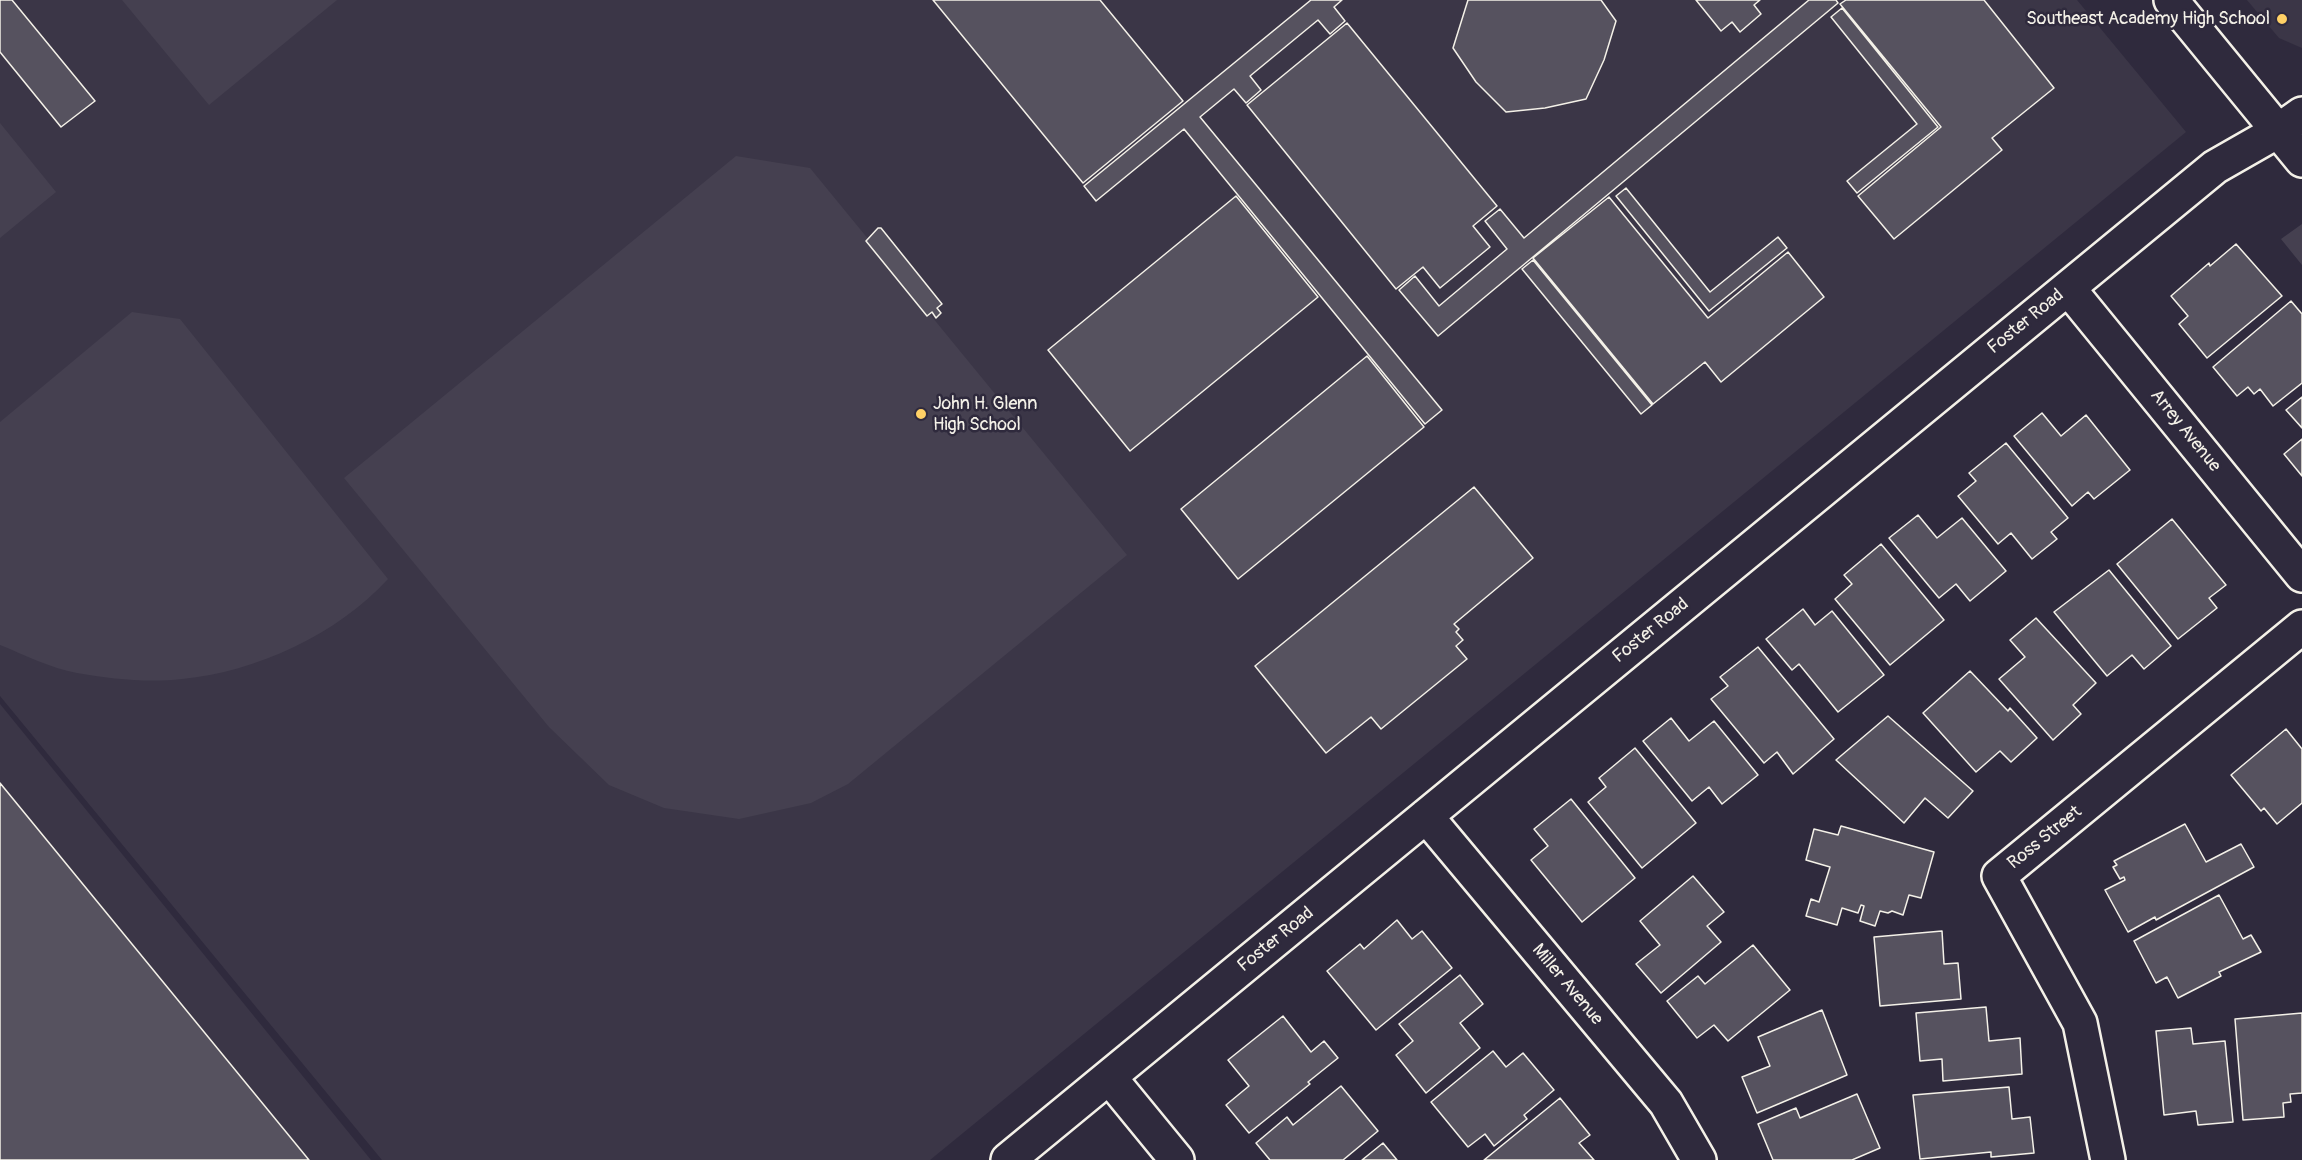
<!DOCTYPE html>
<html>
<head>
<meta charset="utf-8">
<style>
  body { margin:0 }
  canvas { display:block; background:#2f2a3d }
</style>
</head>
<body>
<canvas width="2302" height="1160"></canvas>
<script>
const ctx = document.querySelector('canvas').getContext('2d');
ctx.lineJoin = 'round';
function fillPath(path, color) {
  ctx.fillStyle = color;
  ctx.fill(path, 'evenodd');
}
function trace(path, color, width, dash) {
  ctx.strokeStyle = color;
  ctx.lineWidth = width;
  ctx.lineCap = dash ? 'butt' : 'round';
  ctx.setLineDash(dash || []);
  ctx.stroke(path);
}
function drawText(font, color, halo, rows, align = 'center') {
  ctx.font = font + ' Pangolin,sans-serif';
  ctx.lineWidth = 5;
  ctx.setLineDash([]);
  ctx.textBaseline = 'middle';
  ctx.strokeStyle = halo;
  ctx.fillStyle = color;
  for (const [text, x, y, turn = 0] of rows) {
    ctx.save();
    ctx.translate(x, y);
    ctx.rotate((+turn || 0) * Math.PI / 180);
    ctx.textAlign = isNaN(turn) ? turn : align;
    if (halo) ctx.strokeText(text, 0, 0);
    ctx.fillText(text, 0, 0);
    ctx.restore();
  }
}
fillPath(new Path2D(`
  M0,0h2077l109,132 -1256,1028h-548l-382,-464z
  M2247,0h55v48l-23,-10z
  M0,704l371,456h-371z`), '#3b3647');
fillPath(new Path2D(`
  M122,0h215l-128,105z
  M0,123l56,69 -56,46z
  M736,156l74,12 317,387 -279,229 -37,19 -72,16 -75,-11 -55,-23 -60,-58 -205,-249z
  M2302,224v41l-21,-26z
  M132,312l48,7 208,260c-50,55 -132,93 -206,100 -34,4 -71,0 -105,-6 -27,-5 -52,-18 -77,-28v-223z`), '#454050');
const building = new Path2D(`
  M0,0h12l83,101 -34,26 -61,-75z
  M933,0h167l83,101 -100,82z
  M1311,0h31l-8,7 11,14 -15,13 -12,-14 -68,56 11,14 -15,13 -12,-14 -34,28 242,293 -17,14 -241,-295 -88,72 -12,-15z
  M1468,0h133l15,21 -12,39 -18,39 -41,9 -39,4 -30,-30 -23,-34z
  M1696,0h64l-6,5 7,9 -21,18 -8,-10 -11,9z
  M1809,0h27l2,3 -400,333 -39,-46 16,-14 24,30 68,-57 -22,-28 15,-12 24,29z
  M1846,0h138l70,88 -62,50 10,12 -108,89 -36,-43 83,-69 -101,-123z
  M1842,8l96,119 -81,66 -10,-12 70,-57 -86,-107z
  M1347,23l150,183 -24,20 17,21 -50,41 -17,-21 -27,22 -149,-184z
  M1626,188l84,104 68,-55 9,11 -78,63 -93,-115z
  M1236,196l82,101 -188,154 -82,-101z
  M1609,197l99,121 80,-66 36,45 -103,85 -16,-20 -52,42 -120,-146z
  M878,228h3l61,76 -5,4 4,5 -5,5 -4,-6 -5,4 -61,-75z
  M2236,244l46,52 -75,62 -28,-34 9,-8 -17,-20 38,-33 1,3z
  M1533,260l119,145 -11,9 -119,-145z
  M2291,301l11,13v69l-29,23 -13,-17 -6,5 -6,-7 -11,9 -24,-29z
  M1367,356l57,71 -186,152 -57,-70z
  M2302,397v31l-16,-18z
  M2042,413l19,23 25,-21 44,55 -36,29 -6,-7 -16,14 -58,-70z
  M2302,439v37l-18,-22z
  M2006,443l62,75 -17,14 6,7 -25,20 -21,-26 -13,11 -40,-48 18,-15 -7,-8z
  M1474,487l59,71 -79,66 5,5 -3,3 7,8 -7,6 11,13 -86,70 -10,-12 -45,36 -71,-87z
  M1918,515l19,23 25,-20 44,53 -36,30 -14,-17 -17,14 -50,-60z
  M2172,519l54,66 -17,13 8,10 -39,31 -61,-75z
  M1881,544l63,76 -54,45 -55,-66 17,-15 -8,-9z
  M2109,570l62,76 -27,23 -12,-14 -25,21 -53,-64z
  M1803,609l12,16 17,-14 52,64 -46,37 -39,-48 -7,6 -26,-31z
  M2036,618l60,65 -23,22 8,9 -28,26 -54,-61 26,-22 -15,-17z
  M1758,647l76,92 -41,35 -16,-22 -13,11 -53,-64 17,-13 -8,-9z
  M1970,671l38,40 2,-3 27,30 -26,24 -11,-11 -24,21 -53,-59z
  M1888,716l85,75 -25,27 -23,-20 -21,25 -68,-63z
  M1671,718l18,23 25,-20 44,54 -36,29 -13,-17 -17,14 -49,-60z
  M2286,729l16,20v54l-25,21 -13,-16 -3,3 -30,-36z
  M1635,748l61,75 -54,45 -54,-66 18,-15 -7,-9z
  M0,783l309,377h-309z
  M1571,799l64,79 -53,44 -51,-62 17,-14 -14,-17z
  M2185,824l21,38 35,-18 13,23 -98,53 -1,-3 -27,15 -23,-42 20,-10 -1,-3 -4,2 -7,-12 4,-2 -3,-4z
  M1841,826l93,26 -13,46 -12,-3 -6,20 -11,-4 -4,2 -8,-2 -5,15 -15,-5 4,-15 -3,-1 -3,8 -16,-5 -5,17 -31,-9 5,-17 8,3 11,-35 -24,-7 8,-31 24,6z
  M1693,876l31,36 -17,14 14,16 -60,51 -25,-29 24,-19 -20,-24z
  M2219,895l24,44 8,-4 10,17 -42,20 2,4 -43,22 -11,-21 -11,6 -22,-42z
  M1397,920l15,19 10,-8 30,37 -76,62 -49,-59 33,-27 4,5z
  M1942,931l2,33 14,-1 3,36 -81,7 -6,-69z
  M1753,945l37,45 -62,51 -14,-16 -17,13 -30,-37 31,-25 7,8z
  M1460,975l23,29 -23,19 20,25 -54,45 -30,-38 17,-14 -14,-17z
  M1986,1007l3,34 31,-3 2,36 -79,7 -1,-22 -22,2 -4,-48z
  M1822,1010l25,65 -90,38 -15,-36 28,-11 -12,-29z
  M2302,1013v80l-12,1 1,8 -8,1 1,14 -41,3 -8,-101z
  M1283,1016l28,36 13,-11 14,17 -30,24 2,2 -61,49 -23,-28 23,-19 -21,-26z
  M2191,1028l2,16 32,-3 8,81 -35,3 -2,-14 -32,4 -8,-84z
  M1493,1051l13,16 17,-14 31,37 -30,25 3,4 -33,27 -9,-12 -17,13 -37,-45z
  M1341,1086l37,45 -35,29h-73l-14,-17 31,-26 6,8z
  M2009,1087l3,32 18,-2 4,36 -43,4v-5l-71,7 -7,-64z
  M1857,1094l23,54 -28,12h-79l-15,-36 38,-16 4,10z
  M1560,1098l30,37 -11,8 15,17h-110z
  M1383,1143l14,17h-35z`);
fillPath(building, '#56525f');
trace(building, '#f4f1e8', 1.5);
const minor = new Path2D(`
  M2171,0l131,160
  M2068,288l234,287
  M1426,816l240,287 33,57
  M1109,1077l68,83
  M1008,1160l1207,-993 63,-36 24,-17
  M2108,1160l-28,-137 -81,-147 303,-249`);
trace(minor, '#f4f1e8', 38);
trace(minor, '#2f2a3d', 33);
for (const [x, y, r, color] of [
  [2282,19,6,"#ffd166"],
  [921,414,6,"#ffd166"]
]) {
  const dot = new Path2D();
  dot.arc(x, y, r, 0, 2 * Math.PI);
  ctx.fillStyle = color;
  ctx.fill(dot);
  trace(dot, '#2f2a3d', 2);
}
drawText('18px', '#f4f1e8', '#2f2a3d', [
  ["Southeast Academy High School",2270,19],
  ["John H. Glenn",933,404,"left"],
  ["High School",933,425,"left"]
], 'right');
drawText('18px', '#f4f1e8', '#2f2a3d', [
  ["Foster Road",2026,322,-39],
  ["Arrey Avenue",2185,431,51],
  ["Foster Road",1651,631,-39],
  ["Ross Street",2045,838,-39],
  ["Foster Road",1276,940,-39],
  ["Miller Avenue",1567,985,50]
]);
</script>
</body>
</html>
